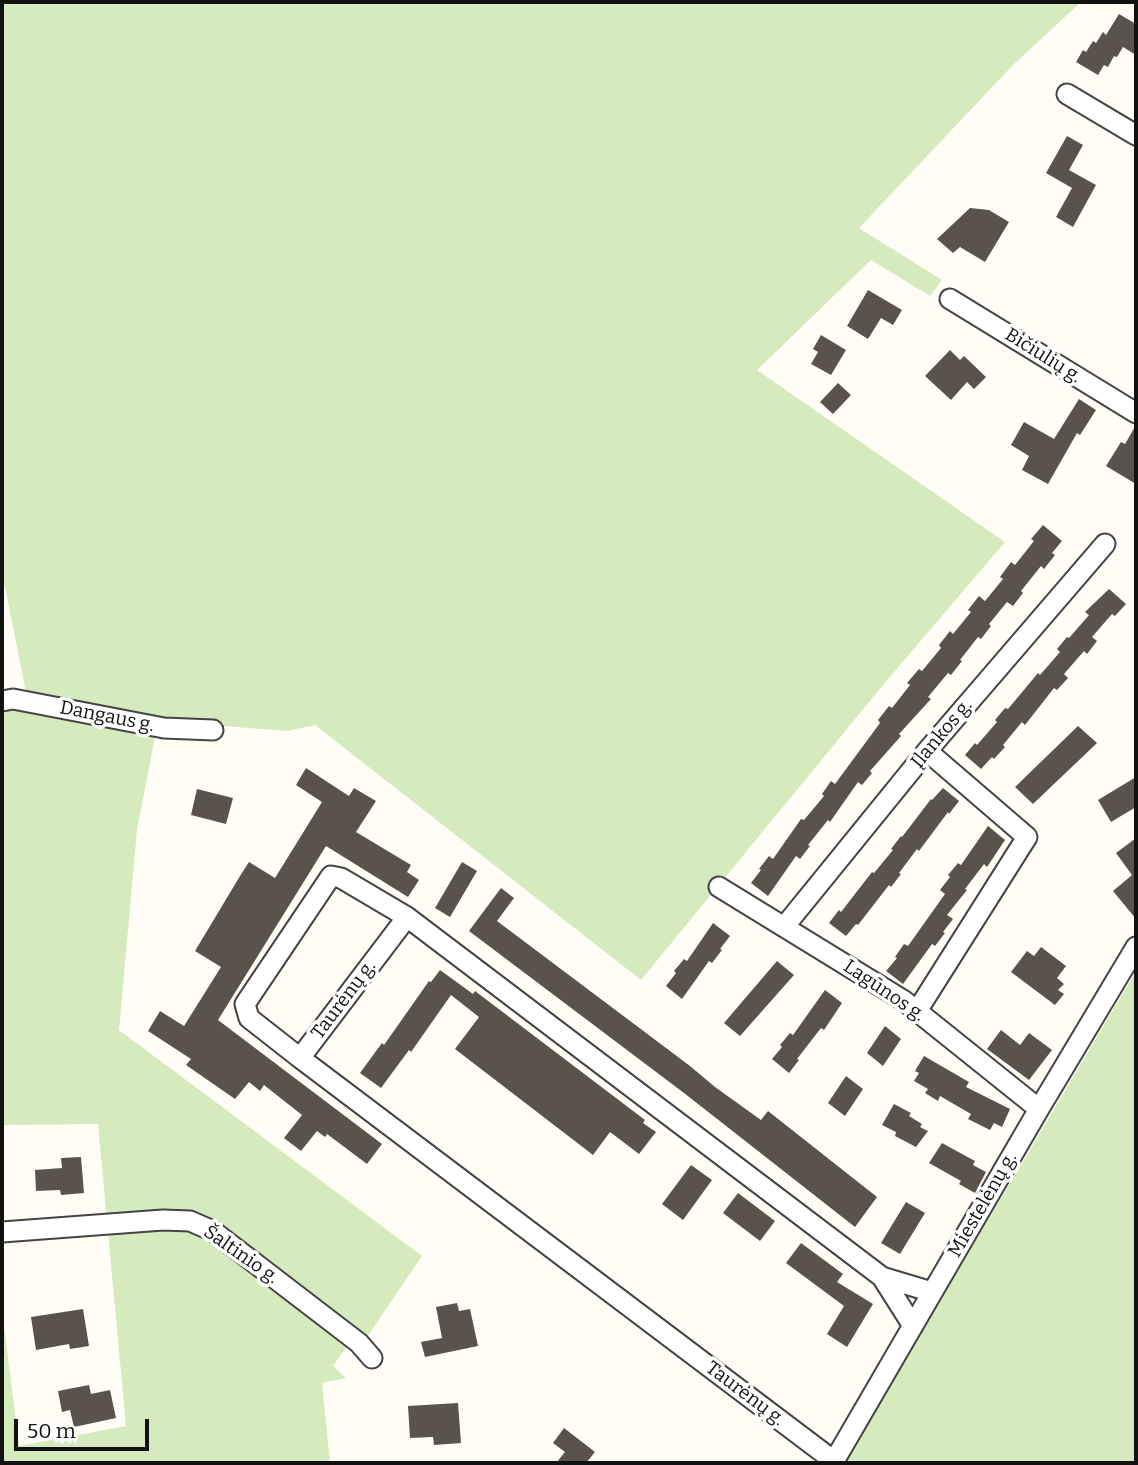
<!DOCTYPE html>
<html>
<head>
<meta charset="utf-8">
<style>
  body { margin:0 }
  #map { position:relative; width:1138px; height:1465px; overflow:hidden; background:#fffdf5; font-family:Bitter,serif }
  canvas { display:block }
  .frame { position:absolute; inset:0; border:4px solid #111; pointer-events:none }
  .scale { position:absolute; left:14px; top:1419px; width:135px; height:32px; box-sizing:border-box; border:4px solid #111; border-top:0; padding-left:9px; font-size:21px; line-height:24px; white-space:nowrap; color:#111; -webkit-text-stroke:5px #fff; paint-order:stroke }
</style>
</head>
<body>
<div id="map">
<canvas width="1138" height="1465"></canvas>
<div class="frame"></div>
<div class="scale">50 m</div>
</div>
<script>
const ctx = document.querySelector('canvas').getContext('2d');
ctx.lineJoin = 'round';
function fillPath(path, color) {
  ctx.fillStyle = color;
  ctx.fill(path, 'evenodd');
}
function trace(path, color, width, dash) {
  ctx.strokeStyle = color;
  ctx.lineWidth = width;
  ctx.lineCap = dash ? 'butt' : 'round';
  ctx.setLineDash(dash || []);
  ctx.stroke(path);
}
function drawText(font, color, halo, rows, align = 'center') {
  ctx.font = font + ' Bitter,serif';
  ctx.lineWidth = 7;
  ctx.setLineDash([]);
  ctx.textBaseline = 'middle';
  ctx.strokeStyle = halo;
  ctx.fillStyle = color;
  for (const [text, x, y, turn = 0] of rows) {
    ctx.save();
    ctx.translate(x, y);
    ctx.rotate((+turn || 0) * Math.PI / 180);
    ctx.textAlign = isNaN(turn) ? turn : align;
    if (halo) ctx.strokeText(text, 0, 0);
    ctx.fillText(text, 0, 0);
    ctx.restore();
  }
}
fillPath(new Path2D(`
  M2,2h1079l-68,63 -154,163 83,52 -12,16 -59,-36 -114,110 248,172 -122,143 -242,295 -326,-255 -28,6 -129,-10 -21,109 -18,200 303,226 -55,81 -8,-7 -26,36 13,12 -24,5 8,80h-328v-209l1,64 16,128 107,-20 -28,-302 -96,1v-416l26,-6 -26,-131z
  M1136,971v492h-292z`), '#d5ebbd');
fillPath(new Path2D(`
  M1119,14l17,10v31l-13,-8 -6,10 -3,-1 -6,11 -4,-2 -6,10 -22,-13 7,-12 3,2 7,-11 3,2 7,-11 3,3z
  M1067,136l16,9 -14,25 27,15 -23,42 -17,-10 16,-29 -26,-15z
  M970,208l19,2 20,12 -24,40 -25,-15 -7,6 -16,-14z
  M868,290l34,20 -9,15 -12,-7 -13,21 -21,-13z
  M821,335l25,15 -15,25 -20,-11 7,-12 -5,-3z
  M950,350l10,10 4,-4 22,21 -12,12 -7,-7 -16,18 -26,-24z
  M838,383l13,12 -18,19 -13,-12z
  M1079,399l17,11 -16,25 -3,-2 -29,51 -26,-14 7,-14 -18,-11 13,-23 30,17z
  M1136,425v59l-30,-18 15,-24 4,2z
  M1043,525l19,16 -10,12 3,2 -11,14 -3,-3 -20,25 2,2 -10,13 -6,-4 -18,22 2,2 -10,13 -3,-2 -18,23 2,1 -11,14 -3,-2 -20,24 3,2 -32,35 2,2 -31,35 2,2 -10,12 -4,-3 -28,40 -2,-2 -20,25 2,1 -10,13 -4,-3 -28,40 -17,-13 10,-13 -2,-1 10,-13 4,3 28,-40 3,1 20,-24 -2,-2 9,-13 4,3 45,-61 -2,-3 11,-14 3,2 18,-23 -3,-2 12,-14 3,2 19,-23 -2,-3 11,-14 3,3 18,-22 -3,-2 11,-14 6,5 18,-22 -3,-2 11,-15 4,3 19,-24 -3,-2z
  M1109,589l17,15 -11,12 -3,-2 -20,23 5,4 -10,13 -3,-3 -20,23 4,4 -11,12 -3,-2 -29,37 -3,-3 -19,23 2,2 -11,12 -2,-2 -11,12 -16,-14 10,-12 2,2 20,-23 -2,-2 10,-12 3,1 30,-36 2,2 20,-23 -3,-3 10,-12 2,1 20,-23 -4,-3z
  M1078,726l19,17 -64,61 -18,-17z
  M306,768l43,28 5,-8 22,13 -20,31 55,33 -4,7 12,8 -11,17 -82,-51 -108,174 164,124 -15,20 -40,-30 -2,3 -8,-6 -16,20 -17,-13 18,-23 -38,-30 -4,6 -11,-9 -14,17 -49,-34 5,-6 -43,-28 12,-20 24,15 37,-59 -26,-16 45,-75 9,-14 26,16 47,-76 -26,-17z
  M1136,777v30l-25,15 -13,-22z
  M943,788l16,13 -10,13 -1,-2 -29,39 -2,-2 -18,24 2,1 -10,13 -2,-2 -31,40 -2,-1 -10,12 -17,-13 10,-13 2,2 31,-40 2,1 19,-23 -2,-1 10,-13 1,1 29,-38 1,1z
  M197,789l36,9 -7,26 -35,-9z
  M988,826l17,14 -18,27 -3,-3 -19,25 2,1 -20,25 6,4 -10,13 2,1 -10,13 -3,-2 -29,40 -17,-13 11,-13 -2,-1 9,-13 4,2 37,-52 -5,-4 10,-13 -2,-2 10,-12 3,2z
  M1136,838v81l-23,-28 19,-16 -16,-22z
  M462,862l15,9 -27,46 -15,-9z
  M501,888l13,10 -17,23 193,145 25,21 46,33 7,-9 109,86 -22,30 -171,-134 -215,-162z
  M713,923l17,13 -10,13 2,1 -10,13 -3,-2 -27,38 -16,-13 10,-13 -2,-2 10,-12 3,2z
  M1041,947l25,19 -9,12 7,6 -6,6 6,4 -9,11 -44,-33 16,-21 7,5z
  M777,961l17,14 -54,61 -16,-13z
  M440,970l33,24 2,-3 170,129 -2,3 13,9 -17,22 -29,-22 -17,23 -138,-106 24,-32 -28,-22 -40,57 -2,-2 -28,38 -21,-15 22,-30 2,2 45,-64 2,1z
  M825,990l17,13 -18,27 -3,-2 -24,31 2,1 -10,13 -17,-14 10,-12 -2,-2 10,-12 3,2z
  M885,1026l16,13 -18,27 -16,-13z
  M1001,1030l19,15 9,-12 23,17 -23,30 -42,-31z
  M924,1056l45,26 -3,5 44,22 -8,18 -8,-4 -4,7 -22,-11 3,-5 -31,-18 -2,5 -13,-8 3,-4 -14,-8 5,-8 -4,-2z
  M846,1076l17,13 -18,27 -17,-13z
  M894,1104l17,9 -2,3 13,8 -2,3 8,4 -12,16 -21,-11 1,-4 -14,-7z
  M942,1143l33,18 -2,4 13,7 -11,21 -16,-9 2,-3 -32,-18z
  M81,1157l3,36 -23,2 -1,-5 -24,1 -1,-21 27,-2 -1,-10z
  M691,1165l21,15 -29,40 -21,-16z
  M738,1193l37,28 -15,20 -37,-28z
  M906,1202l19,11 -25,41 -19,-11z
  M801,1243l42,31 -6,8 36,22 -26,43 -20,-13 17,-28 -58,-43z
  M457,1303l2,8 11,-2 8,37 -53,11 -4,-15 21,-4 -6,-31z
  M83,1309l6,37 -19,3 -1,-5 -33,6 -5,-33z
  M89,1385l2,9 19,-4 6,28 -42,9 -4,-17 -8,2 -4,-21z
  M458,1403l3,40 -27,2 -1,-8 -23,1 -2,-32z
  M564,1428l31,24 -9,11h-30l9,-11 -12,-9z`), '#5a524d');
const street = new Path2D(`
  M1067,94l69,41
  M950,299l186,114
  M2,701l11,-2 151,29 49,2
  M719,887l184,113 136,109
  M784,927l143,-176 178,-207
  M917,1011l110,-174 -100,-86
  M300,1058l-51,-40 -4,-14 86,-128 10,2 66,39
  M2,1232l161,-12 27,1 23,10 146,112 13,15
  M913,1326l-31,-49 50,15
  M834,1461l-534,-403 107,-141 475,360
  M833,1463l206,-354 97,-162`);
trace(street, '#444', 23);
trace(street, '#fff', 19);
drawText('19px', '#111', '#fff', [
  ["Bičiulių g.",1043,356,32],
  ["Dangaus g.",107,717,11],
  ["Įlankos g.",942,734,-50],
  ["Lagūnos g.",884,991,34],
  ["Taurėnų g.",344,1000,-53],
  ["Miestelėnų g.",983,1205,-60],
  ["Šaltinio g.",241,1255,35],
  ["Taurėnų g.",745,1394,37]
]);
</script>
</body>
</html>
